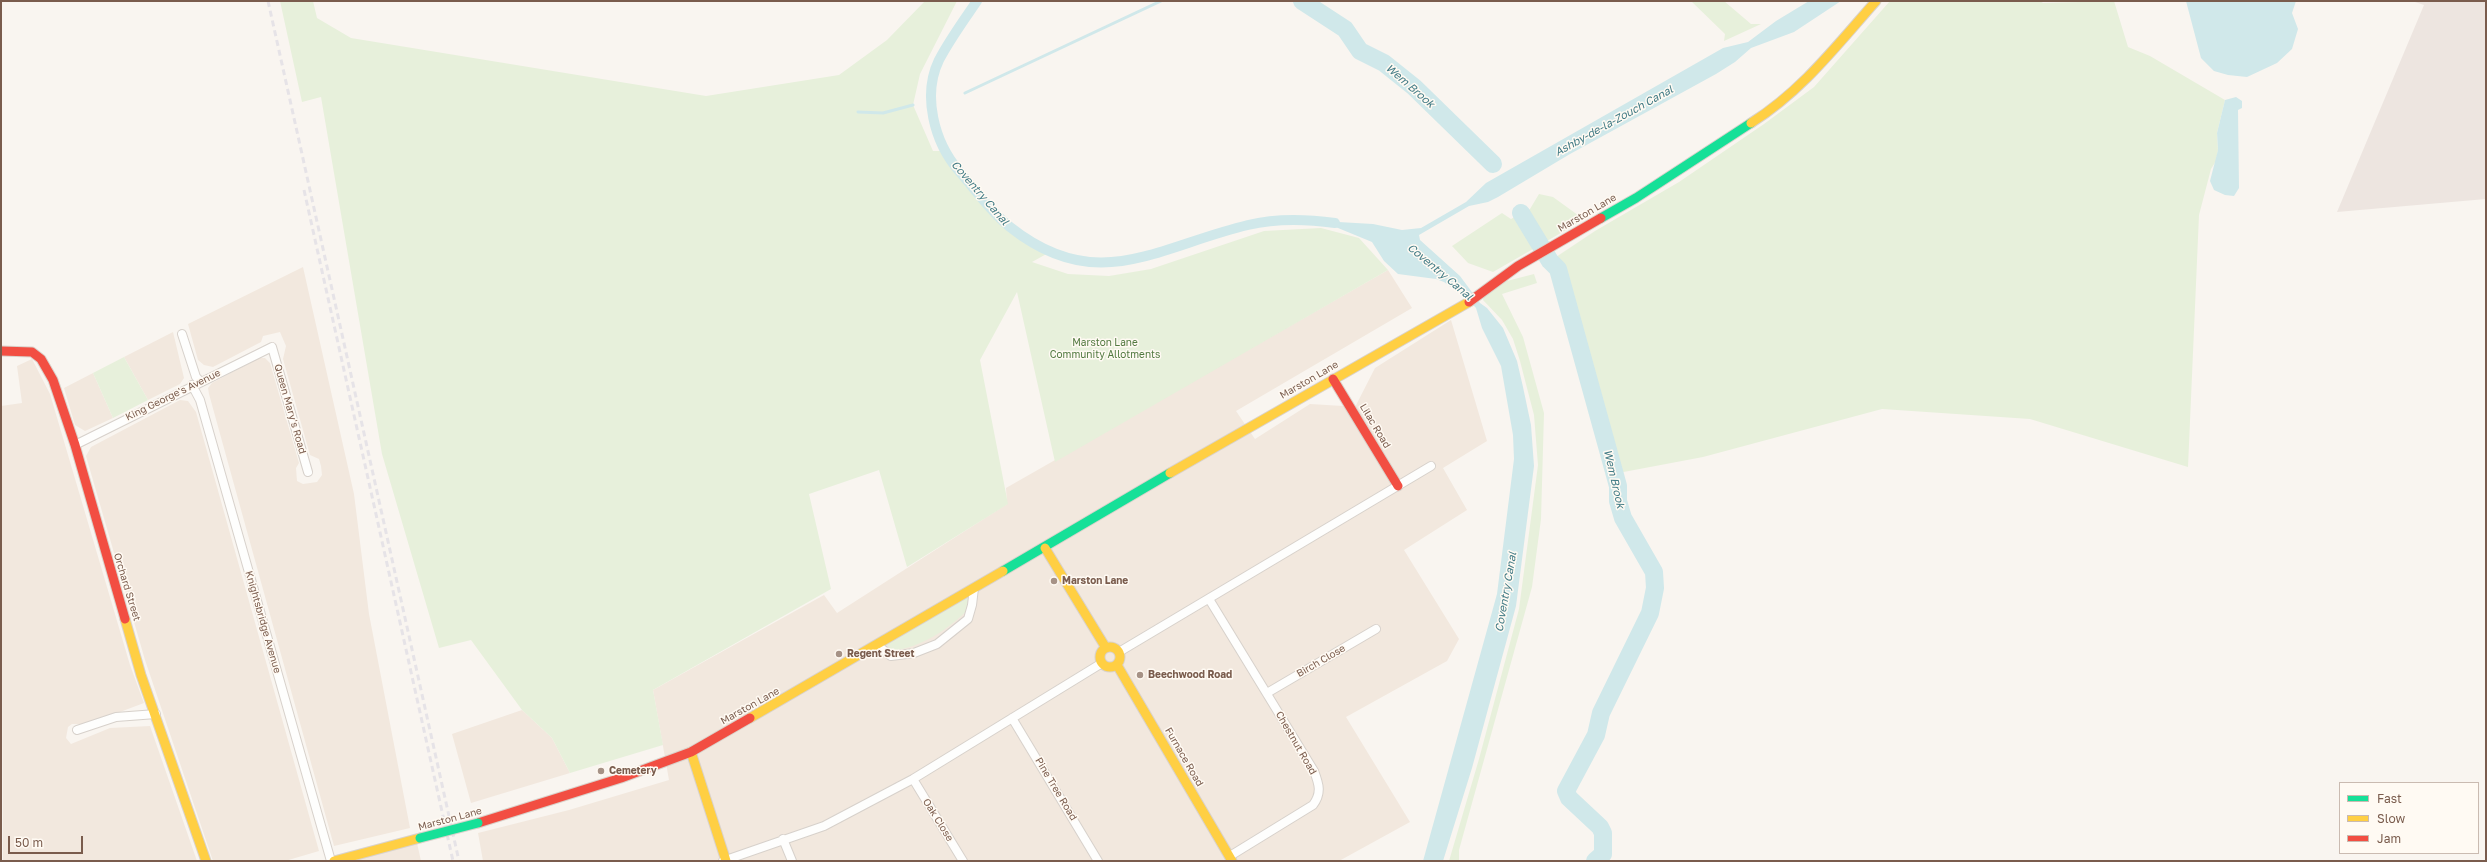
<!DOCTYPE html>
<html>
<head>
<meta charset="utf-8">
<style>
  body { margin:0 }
  #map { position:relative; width:2487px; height:862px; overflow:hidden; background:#f9f5f0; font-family:"Golos Text",sans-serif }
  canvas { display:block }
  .frame { position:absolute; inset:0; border:2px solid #7a5c4d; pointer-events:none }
  .legend { position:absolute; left:2339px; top:782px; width:140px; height:72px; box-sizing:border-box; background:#fffaf3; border:1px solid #cabbb1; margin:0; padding:5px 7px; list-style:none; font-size:12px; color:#7a5c4d }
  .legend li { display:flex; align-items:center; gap:8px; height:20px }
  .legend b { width:20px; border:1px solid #cabbb1 }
  .scale { position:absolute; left:8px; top:836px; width:75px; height:18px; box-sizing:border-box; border:2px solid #7a5c4d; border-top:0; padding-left:5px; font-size:12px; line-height:14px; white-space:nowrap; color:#7a5c4d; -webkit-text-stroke:3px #fffaf3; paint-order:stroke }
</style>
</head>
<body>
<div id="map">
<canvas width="2487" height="862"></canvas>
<div class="frame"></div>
<ul class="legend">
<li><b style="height:5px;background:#16e098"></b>Fast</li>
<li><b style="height:5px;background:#ffcf43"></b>Slow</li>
<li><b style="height:5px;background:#f24e42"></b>Jam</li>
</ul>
<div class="scale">50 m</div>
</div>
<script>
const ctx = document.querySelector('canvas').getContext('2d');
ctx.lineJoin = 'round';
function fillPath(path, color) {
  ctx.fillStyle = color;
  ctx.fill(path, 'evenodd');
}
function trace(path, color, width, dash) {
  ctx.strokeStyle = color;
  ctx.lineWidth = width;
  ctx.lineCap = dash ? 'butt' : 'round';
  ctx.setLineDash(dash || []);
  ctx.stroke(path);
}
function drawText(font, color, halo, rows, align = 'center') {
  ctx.font = font + ' "Golos Text",sans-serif';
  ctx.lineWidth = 3;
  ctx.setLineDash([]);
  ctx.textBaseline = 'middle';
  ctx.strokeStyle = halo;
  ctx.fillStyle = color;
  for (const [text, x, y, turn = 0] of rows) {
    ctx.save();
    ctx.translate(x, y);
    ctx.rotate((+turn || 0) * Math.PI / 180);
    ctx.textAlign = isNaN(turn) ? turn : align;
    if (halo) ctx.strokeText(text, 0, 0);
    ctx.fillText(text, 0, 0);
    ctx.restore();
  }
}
fillPath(new Path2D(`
  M303,267l51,227 15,120 41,214 -76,18 -125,-452 -1,-6 4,-5 47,-25h6l5,5 29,100 -3,5 1,13 6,3 14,-2 5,-7 -1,-9 -2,-7 -9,-4 -27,-96 3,-13 -6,-14 -17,4 -2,6 -48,25 -9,-2 -6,-5 -10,-36z
  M1388,270l24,38 -176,103 19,28 55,-35 33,2 8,9 24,-47 76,-48 36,121 -44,27 24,42 -63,40 55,89 -12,22 -101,56 64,105 -71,39h-856l-5,-28 91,-23 100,-30 -16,-90 171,-95 13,18 170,-109 -1,-16z
  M173,332l11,46 -4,6 -32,16 -24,-43z
  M32,359l18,35 80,271 14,38 -56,21h-16l-4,3 -2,11 5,6 39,-16 40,-2 47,135h-194l-2,-455 21,-3 -5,-37z
  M93,373l20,45 -28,13 -10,-6 -11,-37z
  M180,400l8,1 8,11 123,439 -34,10h-72l-68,-201 -59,-204 5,-9z
  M522,710l30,28 18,35 -99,30 -19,-69z
  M417,843l4,18h-72z`), '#f2e8de');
fillPath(new Path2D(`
  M2412,1h74v198l-149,13 87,-207z`), '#ede5e0');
fillPath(new Path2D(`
  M280,1h33l4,17 34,20 355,58 133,-21 48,-35 38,-39h32l-37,73 -7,31 20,46h12l64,75 41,26 -18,10 36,12 41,2 42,-7 113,-38 57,-3 38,10 29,32 -333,192 -38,-170 -37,68 28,144 -101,63 -28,-97 -70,24 22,95 -178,101 10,55 -93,28 -18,-35 -30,-28 -51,-70 -32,8 -57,-194 -61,-357 -19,5z
  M1691,1h33l27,23h10l-37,17 1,-7z
  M1890,1h150l3,2 71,-2 14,46 22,9 75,44 -8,33 1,17 -2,11 -5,8 -12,46 -11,252 -158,-48 -148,-10 -179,48 -90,17 -48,-182 -7,-23 -8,-8 45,-30 84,-49 85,-58 50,-37z
  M1539,194l14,3 29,21 -2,4 -87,50 -25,-9 -16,-17 50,-33 9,6 19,-10z
  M1534,274l3,9 -35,11 21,43 21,76 -3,106 -9,68 -73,263v11h-10l30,-102 40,-150 19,-144 -4,-50 -14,-54 -7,-22 -11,-19 -19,-20 1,-6 19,-12z
  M124,357l24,43 -35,18 -20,-45z
  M968,595v15c-23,21 -44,36 -76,41l-6,-7z`), '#e7f0db');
fillPath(new Path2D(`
  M1809,1h32l-47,31 -43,16 -16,14 -19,12 -146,80 -72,43 -10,5 -19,4 -50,29 1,5 40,36 20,27 7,5 16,20 14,33 6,26 8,38 3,41 -18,140 -44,162 -29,93h-20l74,-267 17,-135 -1,-24 -12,-69 -19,-38 -6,-20 -16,-17h-4l-12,-9 -8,-3 -38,-5 -14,-13 -12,-19 -51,-21 52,3 29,6 19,-2 45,-26 20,-19 237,-135 25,-6 28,-21z
  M2186,1h110l-4,12 6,16 -6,20 -15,14 -30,14 -19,-2 -14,-4 -13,-13z
  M2236,97l6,4v7l-4,2 1,78 -5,8 -9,-1 -11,-5 -4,-9 8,-31 -1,-17 8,-33z`), '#d0e8ea');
trace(new Path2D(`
  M965,93l196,-92
  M858,112l25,1 30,-8`), '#d0e8ea', 3);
trace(new Path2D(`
  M977,1c-13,19 -27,38 -38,59 -17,35 -5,82 20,111 16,18 32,41 51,56 87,69 146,20 238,-2 29,-7 58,-6 87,-2`), '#d0e8ea', 10);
trace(new Path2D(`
  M1302,1l43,28 15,22 24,12 30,24 79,77
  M1521,213l29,48 8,8 60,217v15l5,17 31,54 1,16 -5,25 -49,100 -5,22 -30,56 3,7 31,29 3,6v21l-8,7`), '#d0e8ea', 18);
const street = new Path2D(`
  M182,334l14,43 4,4
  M192,385l8,15 131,461
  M75,445l197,-98 36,125
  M1209,599l105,172c5,13 8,22 -1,34l-83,51
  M877,645l14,11 23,-3 23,-9 31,-25 4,-14 2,-17
  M1119,652l312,-186
  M1267,693l109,-64
  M1012,718l86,143
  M77,730l39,-13 40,-3
  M913,779l50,82
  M783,839l9,22
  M723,861l101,-35 89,-47 189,-116`);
const fast = new Path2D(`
  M1601,218l35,-20 115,-75
  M1003,571l167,-98`);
const slow = new Path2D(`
  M1751,123c51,-32 86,-78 125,-122
  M1170,473l299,-171
  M1045,548l61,100
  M125,619l16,56 65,186
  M1100 657a10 10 0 1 1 20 0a10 10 0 1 1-20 0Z
  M1117,665l115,196
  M750,718l253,-147
  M691,752l35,109
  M334,861l86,-23`);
const jam = new Path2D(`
  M1469,302l49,-36 83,-48
  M1,351l31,1 9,7 12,21 22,65 50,174
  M1333,379l65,107
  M478,823l143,-45 70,-26 59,-34`);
trace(street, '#d7d1cb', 10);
trace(fast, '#d9d2cb', 11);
trace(slow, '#d9d2cb', 11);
trace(jam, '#d9d2cb', 11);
trace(street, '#fefefd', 8);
trace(fast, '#16e098', 9);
trace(slow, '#ffcf43', 9);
trace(jam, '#f24e42', 9);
trace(new Path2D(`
  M268,1l191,860
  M304,190l149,671`), '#e6e3e7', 3, [6, 4]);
const fastBridge = new Path2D(`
  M420,838l58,-15`);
trace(fastBridge, '#d9d2cb', 11, []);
trace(fastBridge, '#16e098', 9);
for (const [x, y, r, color] of [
  [1054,581,4,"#a69286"],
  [839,654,4,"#a69286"],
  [1140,675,4,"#a69286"],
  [601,771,4,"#a69286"]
]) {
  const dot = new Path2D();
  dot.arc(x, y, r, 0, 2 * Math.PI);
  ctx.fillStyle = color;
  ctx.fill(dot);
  trace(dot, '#fffaf3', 1.5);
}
drawText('10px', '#7a5c4d', '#fffaf3', [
  ["Marston Lane",1587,213,-30],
  ["Marston Lane",1309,380,-30],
  ["King George's Avenue",173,395,-26],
  ["Queen Mary's Road",290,409,74],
  ["Lilac Road",1375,426,59],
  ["Orchard Street",127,587,73],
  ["Knightsbridge Avenue",263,622,74],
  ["Birch Close",1321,661,-30],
  ["Marston Lane",750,706,-29],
  ["Chestnut Road",1296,743,60],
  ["Furnace Road",1184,757,60],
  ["Pine Tree Road",1056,789,59],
  ["Marston Lane",450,819,-15],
  ["Oak Close",938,820,58]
]);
drawText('10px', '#537a41', '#fffaf3', [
  ["Marston Lane",1105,343],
  ["Community Allotments",1105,355]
]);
drawText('bold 10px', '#7a5c4d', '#fffaf3', [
  ["Marston Lane",1062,581],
  ["Regent Street",847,654],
  ["Beechwood Road",1148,675],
  ["Cemetery",609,771]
], 'left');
drawText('italic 11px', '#437c86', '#fffaf3', [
  ["Wem Brook",1410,86,41],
  ["Ashby-de-la-Zouch Canal",1614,121,-29],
  ["Coventry Canal",980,193,49],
  ["Coventry Canal",1440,272,40],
  ["Wem Brook",1614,479,77],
  ["Coventry Canal",1506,592,-80]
]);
</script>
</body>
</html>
